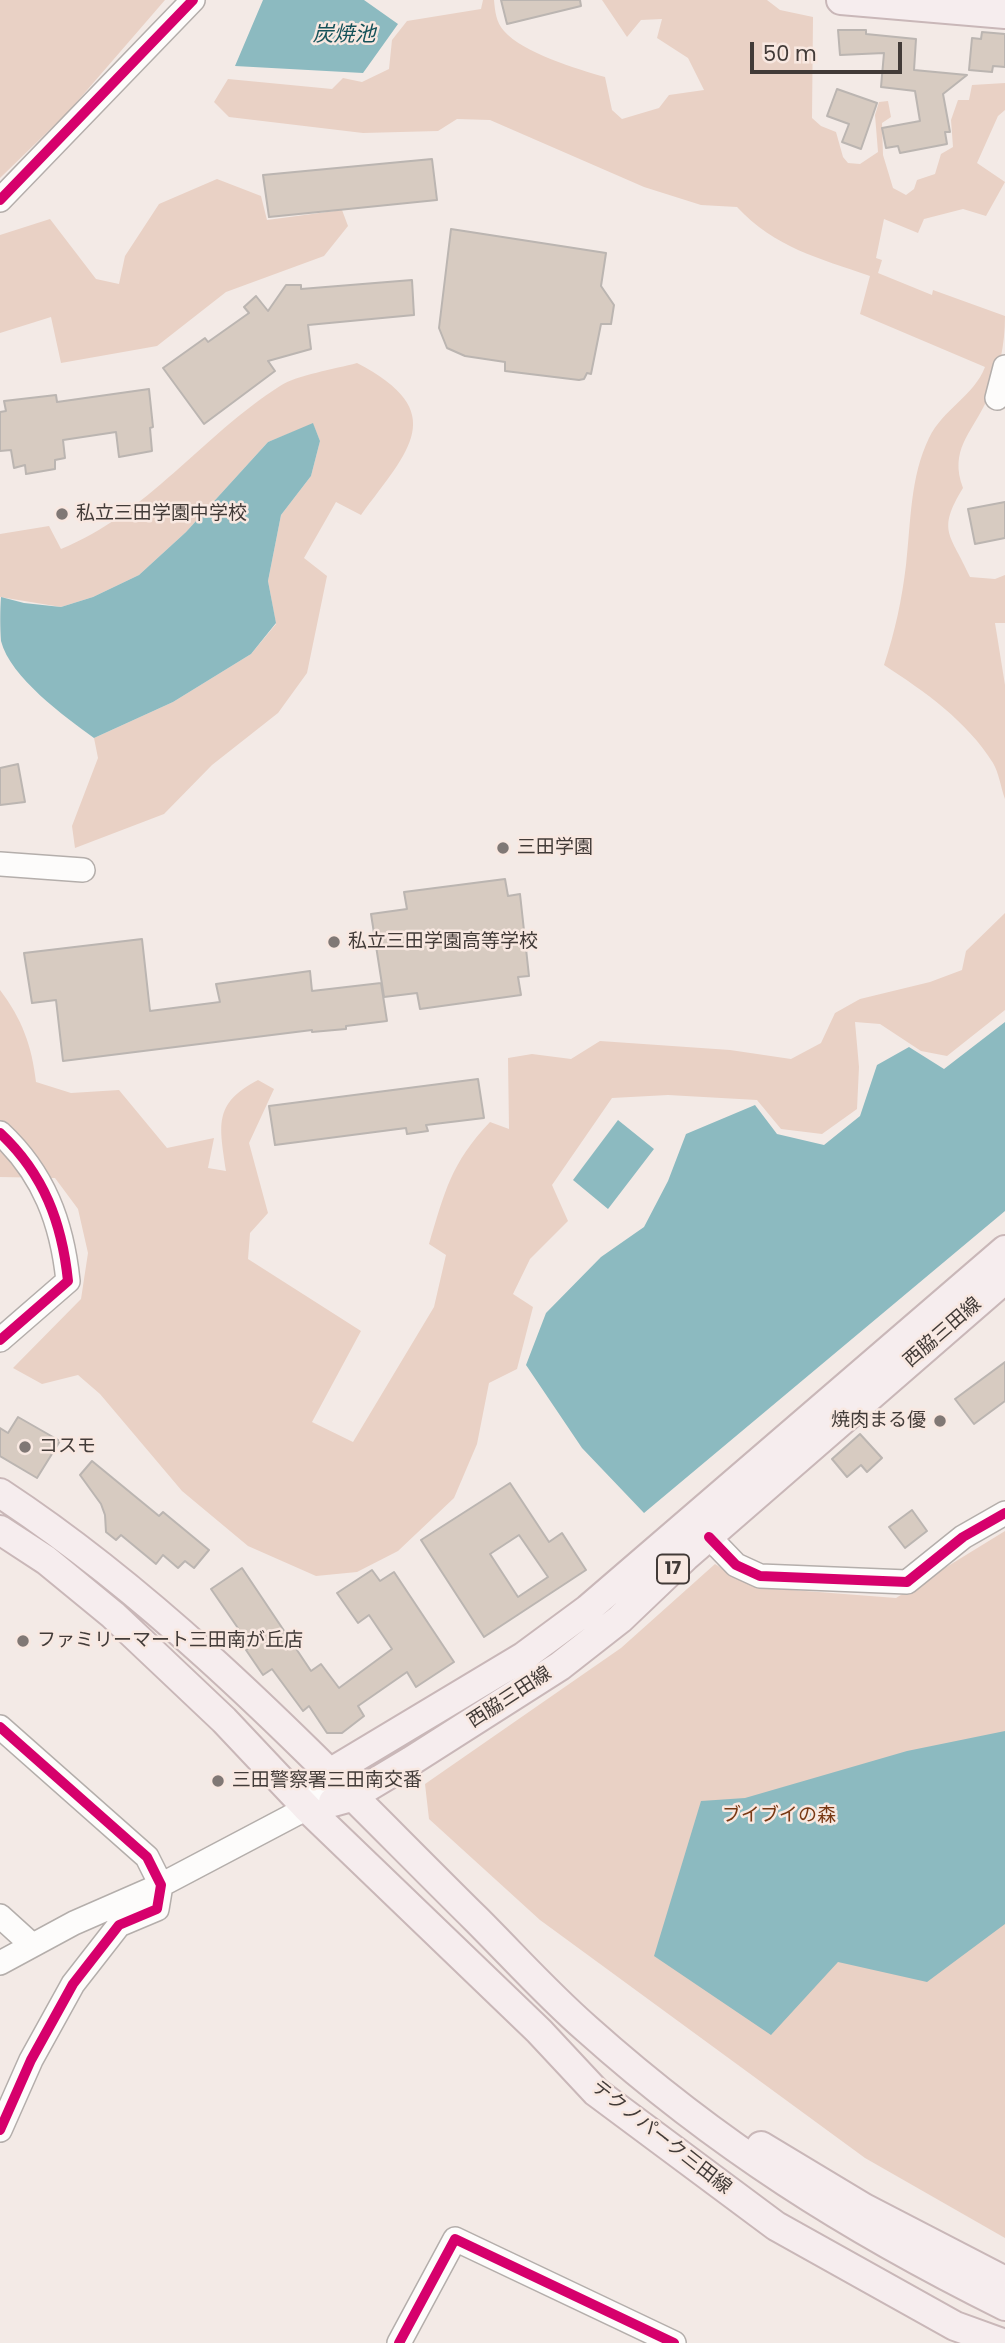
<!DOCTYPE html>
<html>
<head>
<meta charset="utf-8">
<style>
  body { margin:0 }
  #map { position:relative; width:1005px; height:2343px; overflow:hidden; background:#f3eae6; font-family:Poppins,sans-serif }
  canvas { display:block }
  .scale { position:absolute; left:750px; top:42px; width:152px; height:32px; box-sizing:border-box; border:4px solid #423b38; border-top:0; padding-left:9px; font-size:21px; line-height:24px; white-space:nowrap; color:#423b38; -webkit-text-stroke:5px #f8e8e1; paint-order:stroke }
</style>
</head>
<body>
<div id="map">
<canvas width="1005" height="2343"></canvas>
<div class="scale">50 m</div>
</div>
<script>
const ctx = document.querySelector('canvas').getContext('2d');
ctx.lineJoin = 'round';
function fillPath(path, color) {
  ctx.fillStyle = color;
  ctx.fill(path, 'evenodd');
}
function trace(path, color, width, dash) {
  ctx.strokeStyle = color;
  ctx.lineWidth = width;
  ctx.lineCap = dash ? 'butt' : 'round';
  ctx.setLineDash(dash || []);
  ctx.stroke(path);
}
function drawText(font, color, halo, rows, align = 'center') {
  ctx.font = font + ' Poppins,"Noto Sans JP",sans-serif';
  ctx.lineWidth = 5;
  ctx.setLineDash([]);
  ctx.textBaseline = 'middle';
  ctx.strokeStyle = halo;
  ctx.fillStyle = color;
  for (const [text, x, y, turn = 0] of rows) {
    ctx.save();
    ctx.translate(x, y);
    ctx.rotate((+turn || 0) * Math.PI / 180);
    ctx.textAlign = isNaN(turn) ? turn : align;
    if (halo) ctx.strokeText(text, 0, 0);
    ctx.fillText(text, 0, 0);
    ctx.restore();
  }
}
fillPath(new Path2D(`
  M0,0h165l-96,111 -69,67z
  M483,0h11c1,11 2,22 10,31 19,22 73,38 101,46l7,33 10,9 37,-11 10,-13 35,-5 -16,-32 -31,-20 5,-19 -21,1 -14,17 -25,-37h165l13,10 33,7 -1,101 9,8 15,6 7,25 5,6 12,1 18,-12 -3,-37 4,-13 9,-1 3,16 -9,6 1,32 10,33 13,7 8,-6 3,-9 18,-6 6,-20 12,-7 -2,-27 7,-20h11l3,-15 33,-2v27l-7,6 -21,47 28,19 -19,34 -23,-7 -39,10 -6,14 -34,-14 -8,39 6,2 -4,13 54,22 1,-5 72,26c0,29 -6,59 -19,86 -15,32 -37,48 -23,86 -27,44 -12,46 7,89l25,2 10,-4v48h-10l10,62v114c-4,-11 -6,-26 -12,-36 -26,-42 -69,-72 -109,-98 11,-33 18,-66 22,-100 5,-43 4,-88 23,-127 14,-29 45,-42 56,-71l-125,-53 10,-38c-51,-18 -95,-28 -133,-69l-36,-2 -57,-18 -154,-67 -33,-1 -19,12 -75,2 -134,-16 -15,-15 14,-23 104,10 11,-11 19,4 27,-13 3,-29 15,-19 74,-12z
  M217,179l44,17 6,24 75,-10 6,16 -24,30 -98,36 -69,54 -96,17 -10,-46 -51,16v-98l50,-16 46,60 23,5 6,-28 34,-52z
  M357,363c94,49 52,87 4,152l-25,-13 -32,56 23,18 -20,97 -29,40 -66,52 -48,49 -89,34 -3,-22 26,-68 -4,-20 79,-36 78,-48 25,-30 -8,-43 13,-66 30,-39 9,-35 -7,-17 -45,18 -82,90 -47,43 -46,22 -32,10 -61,-10v-63l49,-8 12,23c85,-34 142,-114 219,-163 17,-11 55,-17 77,-23z
  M1005,913v97l-58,46 -26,-5 -41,-27 -25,-2 4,45 -2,42 -35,25 -41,-5 -24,-29 -89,-5 -56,3 -60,87 16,36 -38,38 -17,35 20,13 -16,62 -28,14 -12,61 -23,54 -56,53 -41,21 -41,4 -68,-30 -66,-55 -82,-97 -22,-19 -36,9 -29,-16 68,-69 7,-46 -10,-44 -23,-31 -55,-1v-187c22,29 32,56 36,92l35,11 48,-3 48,58 47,-10 -6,30 18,3c-6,-45 -14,-67 32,-91l16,9 -25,54 19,70 -18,20 -2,26 113,72 -49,91 41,20 81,-135 12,-52 -17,-11c16,-53 22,-81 61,-122l19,7 -1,-71 24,-4 39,5 29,-18 130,9 61,9 30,-16 14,-30 25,-14 70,-17 32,-12 4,-19z
  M1005,1531v707l-140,-80 -325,-238 -111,-101 -4,-35 196,-136 94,-84 38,23 143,11z`), '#e9d1c5');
fillPath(new Path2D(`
  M263,0h101l34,24 -35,49 -128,-7z
  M313,423l7,18 -9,35 -30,39 -13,66 8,42 -25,31 -78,48 -79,36c-29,-21 -84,-61 -93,-97 -1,-13 -1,-31 0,-44l23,6 37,4 32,-10 46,-22 47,-43 82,-90z
  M1005,1022v189l-361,302 -62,-65 -56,-83 20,-52 55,-56 43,-30 24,-46 18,-47 69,-29 22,29 47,11 36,-29 17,-51 32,-18 35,22z
  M618,1120l36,29 -46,60 -35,-29z
  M1005,1731v193l-78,58 -89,-20 -67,73 -117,-79 47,-155 44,-3 162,-47z`), '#8cbac0');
const building = new Path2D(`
  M501,0h79l1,6 -74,18z
  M838,30h28v4l50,5 -2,31 53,5 -24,19 7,38h-5l2,12 -47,9 -2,-7 -12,2 -4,-20 38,-7 -5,-30 -34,-4 3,-34 -44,2z
  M982,32l23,2v33l-12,-1 -1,6 -23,-2 3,-32 9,1z
  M837,89l40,14 -16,46 -19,-7 7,-18 -22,-8z
  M432,159l5,41 -168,17 -6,-42z
  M451,229l155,24 -5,33 13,19 -3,19h-10l-10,50 -4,-1 -3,6 -5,1 -74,-9v-9l-40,-6 -18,-8 -8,-20z
  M412,280l2,35 -106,10 3,24 -43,12 7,10 -71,53 -41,-56 42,-30 3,4 41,-29 -5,-6 12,-11 12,15 18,-26h15v4z
  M149,389l4,38 -3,1 2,23 -33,6 -3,-25 -53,8 2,18 -10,2v9l-29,5 -1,-9 -11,3 -3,-18 -11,1v-39l6,-1 -2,-10 52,-6 1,7z
  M1005,502v36l-30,6 -7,-35z
  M18,764l7,38 -25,3v-37z
  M505,879l3,17 12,-2 9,82 -11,1 3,18 -101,14 -3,-16 -33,4 -13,-83 36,-5 -3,-17z
  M142,939l8,72 70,-9 -4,-18 94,-13 2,20 69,-8 6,38 -41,5v3l-34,3v-2l-249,31 -7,-61 -24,3 -8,-50z
  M478,1079l6,39 -58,7 2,6 -21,3 -1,-6 -131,17 -6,-39z
  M1005,1362v39l-31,23 -19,-25z
  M18,1417l42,24 -23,37 -37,-22v-28l8,5z
  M860,1434l22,24 -15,14 -6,-7 -14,12 -15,-18z
  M92,1461l67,55 4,-4 46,38 -15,18 -9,-7 -7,7 -15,-13 -7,9 -35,-29 -5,5 -10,-8 -1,-17 -4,-11 -21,-29z
  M510,1483l39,59 13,-9 24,37 -102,67 -63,-97zM519,1535l29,42 -30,20 -28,-43z
  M912,1510l15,21 -22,17 -16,-21z
  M242,1568l69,103 10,-7 18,24 53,-39 -23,-34 -11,8 -21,-30 35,-23 8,11 14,-9 60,90 -38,25 -9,-15 -49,34 6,10 -22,17h-15l-18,-27 -6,5 -31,-42 -9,6 -17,-25 5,-3 -40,-58z`);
fillPath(building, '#d7cbc1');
trace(building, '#bbb5b1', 2);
const minor = new Path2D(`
  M0,200l193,-200
  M997,398l8,-31
  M0,864l83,6
  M0,1133c44,41 62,90 68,148l-68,59
  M709,1537l27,28 24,11 147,6 56,-45 42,-24
  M0,1727l147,130 14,28 -4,24 -38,16 -46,59 -42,76 -31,70
  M0,1916l32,29
  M0,1963l74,-40 87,-38 146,-77 21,-34
  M399,2343l56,-104 219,104`);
const major = new Path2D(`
  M841,0l164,14
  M0,1493c178,117 325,277 476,426 37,37 72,76 111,110 131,117 261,199 418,277
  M0,1530l46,30 67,55 111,105 83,88 232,223 57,61 180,134 179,100 47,17
  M328,1774l195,-117 65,-48 417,-359
  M333,1802l18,-5 60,-36 149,-95 60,-47 65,-62 320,-278
  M761,2146l103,62 141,73`);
trace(minor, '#b4aeab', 26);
trace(major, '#c9b7b8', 32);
trace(minor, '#fdfcfb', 23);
trace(major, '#f6edee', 28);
trace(new Path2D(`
  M0,200l193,-200
  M0,1133c44,41 62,90 68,148l-68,59
  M709,1537l27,28 24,11 147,6 56,-45 42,-24
  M0,1727l147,130 14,28 -4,24 -38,16 -46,59 -42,76 -31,70
  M399,2343l56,-104 219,104`), '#d6006c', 10);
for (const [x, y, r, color] of [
  [62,514,7,"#807875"],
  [503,848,7,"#807875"],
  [334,942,7,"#807875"],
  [940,1421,7,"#807875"],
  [25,1447,7,"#807875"],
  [23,1641,7,"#807875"],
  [218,1781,7,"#807875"]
]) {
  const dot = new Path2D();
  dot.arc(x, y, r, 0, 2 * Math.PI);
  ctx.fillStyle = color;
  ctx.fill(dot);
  trace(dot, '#f8e8e1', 2.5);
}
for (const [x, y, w] of [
  [673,1569,32]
]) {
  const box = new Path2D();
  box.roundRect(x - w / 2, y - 14.5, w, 29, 5);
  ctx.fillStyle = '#f8e8e1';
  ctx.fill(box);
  trace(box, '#423b38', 2);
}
drawText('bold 18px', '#423b38', null, [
  ["17",673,1569]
]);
drawText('19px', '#423b38', '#f8e8e1', [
  ["私立三田学園中学校",76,514],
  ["三田学園",517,848],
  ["私立三田学園高等学校",348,942],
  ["焼肉まる優",926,1421,"right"],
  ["コスモ",39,1447],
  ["ファミリーマート三田南が丘店",37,1641],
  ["三田警察署三田南交番",232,1781]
], 'left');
drawText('19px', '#423b38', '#f8e8e1', [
  ["西脇三田線",943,1333,-41],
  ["西脇三田線",510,1698,-33],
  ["テクノパーク三田線",661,2138,38]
]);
drawText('19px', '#793914', '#f8e8e1', [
  ["ブイブイの森",779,1816]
]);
drawText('italic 21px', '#145159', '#f8e8e1', [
  ["炭焼池",344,36]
]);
</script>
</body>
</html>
